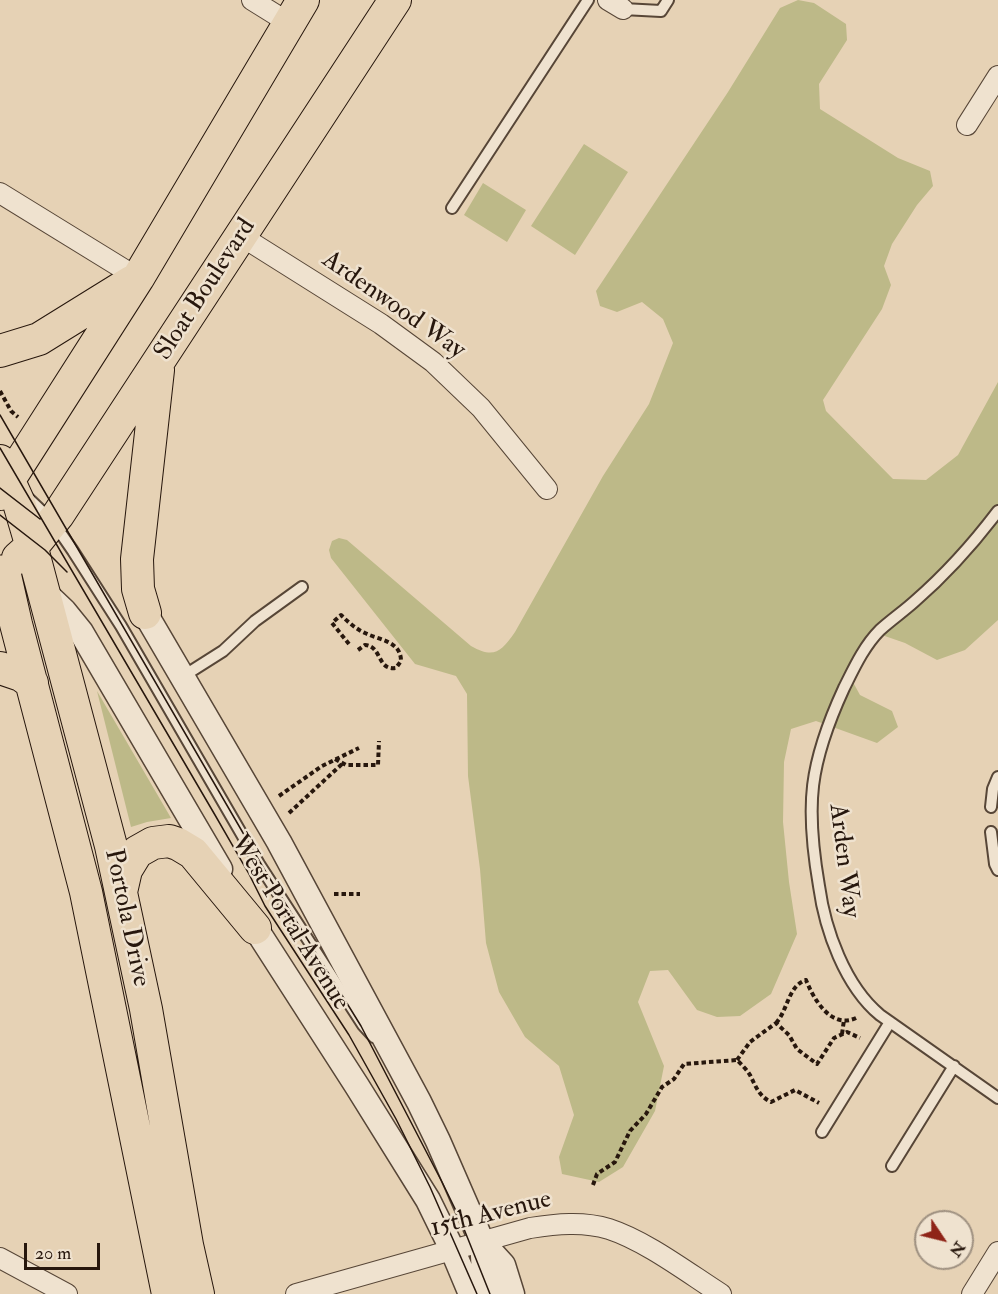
<!DOCTYPE html>
<html>
<head>
<meta charset="utf-8">
<style>
  body { margin:0 }
  #map { position:relative; width:998px; height:1294px; overflow:hidden; background:#e6d2b5; font-family:"IM FELL Double Pica",serif }
  canvas { display:block }
  .north { position:absolute; left:914px; top:1210px; width:60px; height:60px; box-sizing:border-box; background:#efe2cf; border:2px solid #9f9181; border-radius:50%; rotate:125deg; font-size:16px; font-weight:700; line-height:24px; text-align:center; color:#27170d }
  .north::after { content:''; display:block; margin:auto; width:21px; height:27px; background:#8f2418; clip-path:polygon(50% 0,100% 100%,50% 72%,0 100%) }
  .scale { position:absolute; left:24px; top:1243px; width:76px; height:27px; box-sizing:border-box; border:3px solid #27170d; border-top:0; padding-left:8px; font-size:18px; line-height:21px; white-space:nowrap; color:#27170d; -webkit-text-stroke:4px #efe2cf; paint-order:stroke }
</style>
</head>
<body>
<div id="map">
<canvas width="998" height="1294"></canvas>
<div class="north">N</div>
<div class="scale">20 m</div>
</div>
<script>
const ctx = document.querySelector('canvas').getContext('2d');
ctx.lineJoin = 'round';
function fillPath(path, color) {
  ctx.fillStyle = color;
  ctx.fill(path, 'evenodd');
}
function trace(path, color, width, dash) {
  ctx.strokeStyle = color;
  ctx.lineWidth = width;
  ctx.lineCap = dash ? 'butt' : 'round';
  ctx.setLineDash(dash || []);
  ctx.stroke(path);
}
function drawText(font, color, halo, rows, align = 'center') {
  ctx.font = font + ' "IM FELL Double Pica",serif';
  ctx.lineWidth = 5;
  ctx.setLineDash([]);
  ctx.textBaseline = 'middle';
  ctx.strokeStyle = halo;
  ctx.fillStyle = color;
  for (const [text, x, y, turn = 0] of rows) {
    ctx.save();
    ctx.translate(x, y);
    ctx.rotate((+turn || 0) * Math.PI / 180);
    ctx.textAlign = isNaN(turn) ? turn : align;
    if (halo) ctx.strokeText(text, 0, 0);
    ctx.fillText(text, 0, 0);
    ctx.restore();
  }
}
fillPath(new Path2D(`
  M798,0l16,3 32,21 1,16 -28,44 1,25 78,49 32,13 3,15 -16,19 -25,39 -8,22 7,19 -9,24 -59,91 3,11 67,68 33,1 32,-25 40,-73v238l-33,30 -28,10 -32,-17 -26,-9 -30,41 11,20 32,16 6,16 -21,16 -61,-22 -25,8 -7,33 -1,60 6,60 8,52 -26,60 -31,22 -23,1 -20,-7 -29,-40 -18,1 -12,31 26,64 -9,45 -32,56 -24,15 -37,-8 -3,-17 15,-42 -15,-49 -34,-29 -26,-45 -13,-49 -6,-74 -12,-93 -1,-82 -11,-18 -41,-12 -84,-106 -2,-8 3,-9 7,-3 8,2 124,106c23,13 30,6 44,-14l88,-156 46,-72 24,-61 -10,-24 -21,-17 -25,10 -17,-6 -4,-15 132,-199 52,-84z
  M584,144l44,28 -53,83 -44,-29z
  M483,183l43,27 -19,32 -43,-27z
  M97,691l74,127 -24,4 -16,5z`), '#bdb988');
const service = new Path2D(`
  M623,9l38,2 7,-11
  M452,208l136,-208
  M27,497l26,25 20,29 48,75 138,238 104,161 11,12
  M998,511c-25,33 -52,63 -83,90 -11,10 -24,19 -35,29 -16,16 -26,38 -36,58 -35,76 -39,117 -25,198 6,44 26,100 61,129l118,83
  M182,677l41,-26 32,-30 47,-34
  M991,807l2,-18 5,-12
  M991,832l4,32 3,6
  M822,1132l68,-110
  M892,1166l62,-100`);
const minor = new Path2D(`
  M252,0l37,23
  M608,0l15,9
  M967,125l31,-49
  M0,193l138,85
  M241,236l140,88 52,38 48,46 66,81
  M0,1258l67,36
  M296,1294l234,-66c26,-4 53,-7 79,1 37,12 79,44 112,65
  M972,1294l26,-42`);
const tertiary = new Path2D(`
  M44,592l20,19 17,21 139,237
  M145,613l134,229 140,260 19,39 44,101 2,29 9,23
  M247,915l110,171 71,114 25,51 18,43
  M482,1242l21,23 9,29`);
const primary = new Path2D(`
  M0,351l39,-12 92,-57
  M0,461l19,42 10,34 82,309 35,163 41,236 11,49
  M0,494l138,-216 165,-278
  M18,558l18,-16 22,-27 337,-515
  M4,571l12,53 70,268 82,402
  M145,613l-7,-24 -1,-30 21,-189
  M0,668l21,7 11,8
  M121,892l5,-22 11,-18 16,-9 16,-2 9,3 15,9 62,75`);
trace(service, '#574637', 14);
trace(minor, '#574637', 22);
trace(tertiary, '#574637', 27);
trace(primary, '#27170d', 34);
trace(new Path2D(`
  M0,391l11,20 7,6
  M349,644l-17,-21 9,-8c7,7 15,14 24,18 14,7 36,8 36,28l-5,7c-19,3 -14,-22 -31,-23l-7,5
  M335,759l11,6h32l1,-24
  M279,796l43,-30 37,-18
  M289,813l53,-49
  M334,894h26
  M776,1023c12,-13 12,-37 30,-43 8,20 26,51 52,37
  M842,1034l2,-14
  M737,1060l13,-18 26,-19 13,12 8,14 20,15 17,-26 13,-6 13,6
  M593,1185l4,-11 18,-12 15,-31 16,-17 16,-27 12,-8 10,-15 53,-4c5,5 10,10 13,15 6,12 9,21 21,27l24,-12 24,13`), '#27170d', 4, [4.5, 3]);
trace(service, '#efe2cf', 10);
trace(minor, '#efe2cf', 20);
trace(tertiary, '#efe2cf', 24);
trace(primary, '#e6d2b5', 32);
trace(new Path2D(`
  M0,415l264,454 97,157 81,156 18,37 30,75
  M0,448l215,367 34,59 16,32 84,129 47,84 34,68 47,107
  M0,488l40,31
  M0,515l45,35 22,22`), '#27170d', 1.5);
drawText('26px', '#27170d', '#efe2cf', [
  ["Sloat Boulevard",206,290,-57],
  ["Ardenwood Way",393,306,35],
  ["Arden Way",843,861,83],
  ["Portola Drive",126,918,78],
  ["West Portal Avenue",289,923,58],
  ["15th Avenue",491,1215,-14]
]);
</script>
</body>
</html>
